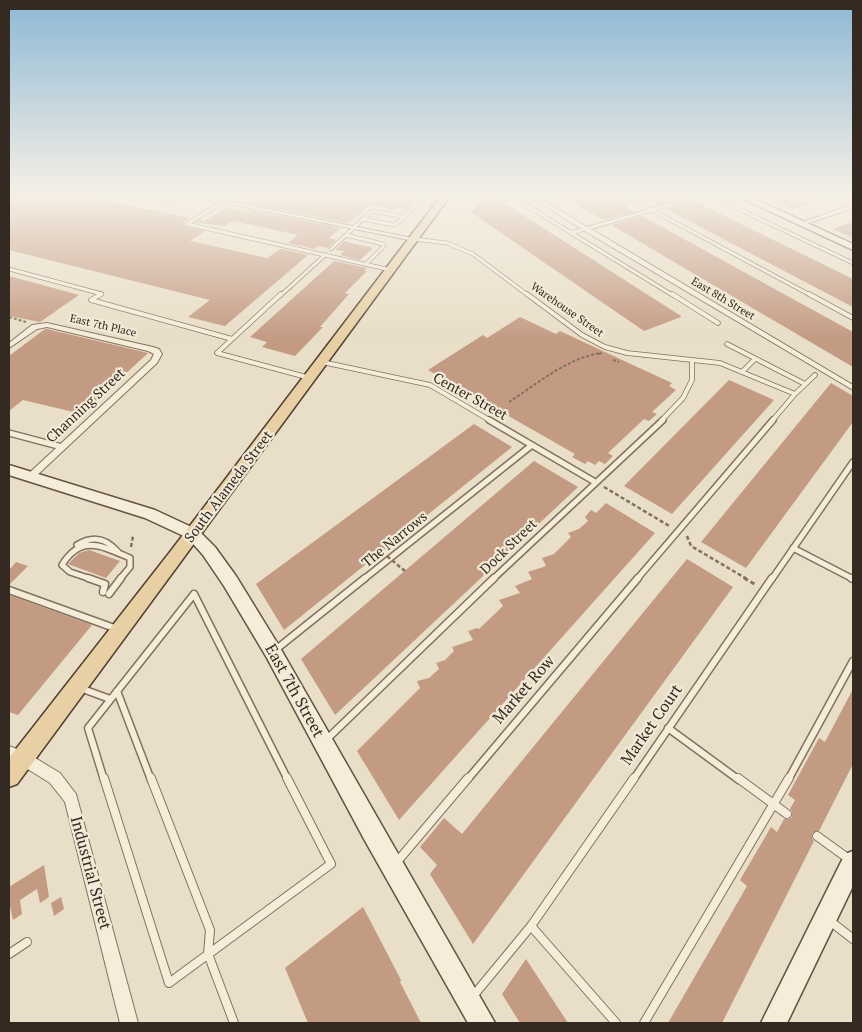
<!DOCTYPE html>
<html>
<head>
<meta charset="utf-8">
<style>
  body { margin:0 }
  #map { position:relative; width:862px; height:1032px; overflow:hidden; background:#e9dec7; font-family:"PT Serif",serif }
  canvas { display:block }
  .frame { position:absolute; inset:0; border:10px solid #352a21; pointer-events:none }
</style>
</head>
<body>
<div id="map">
<canvas width="862" height="1032"></canvas>
<div class="frame"></div>
</div>
<script>
const ctx = document.querySelector('canvas').getContext('2d');
ctx.lineJoin = 'round';
function fillPath(path, color) {
  ctx.fillStyle = color;
  ctx.fill(path, 'evenodd');
}
function trace(path, color, width, dash) {
  ctx.strokeStyle = color;
  ctx.lineWidth = width;
  ctx.lineCap = dash ? 'butt' : 'round';
  ctx.setLineDash(dash || []);
  ctx.stroke(path);
}
function drawText(font, color, halo, rows, align = 'center') {
  ctx.font = font + ' "PT Serif",serif';
  ctx.lineWidth = 4.5;
  ctx.setLineDash([]);
  ctx.textBaseline = 'middle';
  ctx.strokeStyle = halo;
  ctx.fillStyle = color;
  for (const [text, x, y, turn = 0] of rows) {
    ctx.save();
    ctx.translate(x, y);
    ctx.rotate((+turn || 0) * Math.PI / 180);
    ctx.textAlign = isNaN(turn) ? turn : align;
    if (halo) ctx.strokeText(text, 0, 0);
    ctx.fillText(text, 0, 0);
    ctx.restore();
  }
}
fillPath(new Path2D(`
  M9,196h75l106,22 -6,4v4l21,5 -15,10 77,17 14,-9 27,6 -83,71 -37,-9 22,-17 -201,-50z
  M242,196h156l18,3 -9,10 -10,-2 -3,2 -25,-4 -6,5 -1,3 -15,10 -101,-20z
  M493,196l188,120v1l-37,14 -172,-118 9,-14z
  M562,196h61l7,6 -3,6 7,4 -31,8z
  M641,196h43l2,1 -28,8z
  M762,196h35l15,7 -20,6z
  M694,201l159,78v28l-187,-98z
  M225,208l26,5 -1,-3 91,18 -12,10 7,2 -8,8 -10,-2 -4,3 -26,-6 10,-8 -65,-14 -8,5 -29,-3 4,-3 4,1z
  M642,216l211,116v35l-242,-142z
  M853,222v16l-20,-9z
  M344,241l16,4 13,3 -13,12 -20,-5 4,-4 -9,-1z
  M334,261l33,7 -3,3h3l-22,22 4,1 -29,33h3l-28,29 -33,-9 5,-5 -17,-5z
  M9,276l70,19 -39,27 -31,-6z
  M520,317l36,17 4,-3 62,29 50,23 -3,3 7,4 -24,22 5,2 -8,7 -5,-2 -36,34 5,3 -8,8 -6,-3 -4,4 -7,-4 -3,3 -13,-7 3,-3 -147,-84 55,-35 4,3z
  M45,329h2l101,24 -66,61 -59,-14 -14,11v-55z
  M729,380l45,20 -102,114 -48,-28z
  M831,383l22,13v26l-107,146 -45,-26z
  M474,424l38,23 -228,183 -28,-46z
  M534,461l44,26 -243,228 -34,-56z
  M606,503l49,30 -256,287 -42,-69 63,-63 -3,-7 12,-3 10,-9 -3,-6 9,-3 9,-9 -2,-4 21,-7 -5,-9 9,-3 2,1 24,-23 -4,-6 21,-7 -5,-7 17,-7 -4,-7 18,-6 -4,-8 12,-4 17,-17 -3,-4 11,-4 9,-8 -3,-4 6,-7 5,3z
  M89,550l31,11 -14,17 -38,-14 11,-11z
  M687,559l46,28 -260,357 -43,-70 7,-9 -17,-18 24,-29 18,16z
  M16,562l12,4 -19,19v-15z
  M9,595l83,30 -74,90 -9,-3z
  M853,689v75l-34,67 -7,2v5l2,3 -92,182h-54l79,-137 -7,-6 31,-53 6,5 7,-13h5l3,-2v-5l-2,-3 5,-9 -7,-5 31,-57 6,4z
  M44,865l5,32 -9,6 -3,-14 -17,11 2,14 -9,6 -3,-14 -1,1v-20z
  M61,897l3,12 -10,7 -3,-13z
  M363,907l38,73 -1,2 21,41h-113l-23,-55z
  M526,959l42,64h-48l-18,-29z`), '#c39a82');
const serviceFar4 = new Path2D(`
  M129,196l42,7 27,-6
  M511,196l163,100
  M626,196l186,100
  M711,196l142,67
  M223,202l-36,22 204,46
  M372,211l33,6 -11,8 -31,-6z
  M405,217l18,-21
  M571,233l14,-4
  M346,235l37,9 1,2 -18,18
  M414,239l33,4 26,11 56,42
  M331,249l32,-30
  M9,269l93,25 -3,2
  M280,296l45,-41`);
const serviceFar3 = new Path2D(`
  M101,294l-10,6 141,39
  M281,294l-64,59 93,25
  M527,294l55,41 23,12 22,6 93,10 75,31 -23,27
  M672,294l46,29
  M809,294l44,24
  M727,344l78,40
  M322,362l108,23 61,36
  M742,372l13,-13
  M795,394l20,-19
  M661,421l22,-23 9,-18v-20`);
const serviceFar2 = new Path2D(`
  M489,420l106,62
  M9,433l53,14
  M77,545c16,-10 29,-7 41,7
  M793,548l60,31
  M91,579l-21,-7 -8,-7c19,-31 40,-19 68,-7v9l-10,12
  M364,579l168,-134
  M493,579l170,-159
  M637,579l136,-159
  M772,579l81,-117`);
const serviceFar1 = new Path2D(`
  M88,578l17,6 -2,8
  M851,578l2,1
  M9,590l108,39
  M109,594l12,-16
  M274,651l91,-73
  M80,688l30,11
  M117,691l34,89
  M668,728l71,52
  M326,740l168,-162
  M104,780l-16,-52 106,-134 94,186
  M467,780l171,-202
  M633,780l139,-202
  M788,780l65,-119`);
const service = new Path2D(`
  M104,778l65,205 162,-119 -44,-86
  M151,778l59,152 -2,24 26,69
  M738,778l49,36
  M817,836l36,26
  M396,863l72,-85
  M830,921l23,18
  M531,926l85,97
  M9,954l18,-12
  M474,995l57,-69 103,-148
  M644,1023l145,-245`);
const minor = new Path2D(`
  M191,196h12l214,43 -3,2z
  M529,196h7l51,31 108,-31h9l-113,33 262,156v5l-270,-160z
  M853,204v4l-50,17 -5,-1z
  M47,323l106,24 6,2 3,5 -5,9 -124,116h-6l-2,-2 2,-2 124,-115 3,-6 -6,-3 -101,-24 -10,2 -28,19v-5l23,-18z
  M9,746l18,7 33,20 16,21 62,229h-18l-55,-221 -15,-19 -32,-20 -9,-3z`);
const secondary = new Path2D(`
  M737,196h11l105,48v6z
  M9,465l146,45 43,20 17,17 21,29 43,70 216,377h-27l-104,-184 -97,-181 -43,-72 -21,-31 -15,-17 -43,-20 -136,-43z
  M853,851v35l-66,137h-26l84,-169z`);
const primary = new Path2D(`
  M441,196h9l-433,588 -8,3v-29l161,-206z`);
trace(serviceFar4, '#83715f', 4.5);
trace(serviceFar3, '#83715f', 5.5);
trace(serviceFar2, '#83715f', 8);
trace(serviceFar1, '#83715f', 9);
trace(service, '#83715f', 10);
trace(minor, '#83715f', 2);
trace(secondary, '#655242', 3);
trace(primary, '#524032', 3);
trace(new Path2D(`
  M9,317l17,5
  M613,360l6,2
  M509,402c28,-18 58,-44 92,-49l-3,2`), '#83715f', 2, [3, 2]);
trace(new Path2D(`
  M604,487l67,40
  M687,536l4,10 56,33
  M131,547l2,-11`), '#83715f', 2.5, [4, 2.5]);
trace(new Path2D(`
  M744,578l12,7`), '#83715f', 3, [4.5, 3]);
trace(serviceFar4, '#f5ecda', 3);
trace(serviceFar3, '#f5ecda', 4);
trace(serviceFar2, '#f5ecda', 5);
trace(serviceFar1, '#f5ecda', 6);
trace(service, '#f5ecda', 8);
fillPath(minor, '#f5ecda');
fillPath(secondary, '#f5ecda');
fillPath(primary, '#e8d0a4');
trace(new Path2D(`
  M382,552l23,19`), '#83715f', 2.5, [4, 2.5]);
const sky = ctx.createLinearGradient(0, 0, 0, 341);
sky.addColorStop(0, '#8eb8d4');
sky.addColorStop(0.57, '#f5f0e6');
sky.addColorStop(1, '#f5f0e600');
ctx.fillStyle = sky;
ctx.fillRect(0, 0, 862, 341);
drawText('11px', '#352a21', '#f2e9d6', [
  ["East 8th Street",723,299,31],
  ["Warehouse Street",567,310,35],
  ["East 7th Place",103,326,13]
]);
drawText('14px', '#352a21', '#f2e9d6', [
  ["Center Street",470,397,29],
  ["Channing Street",86,406,-43],
  ["South Alameda Street",229,487,-53],
  ["The Narrows",395,540,-39],
  ["Dock Street",509,547,-44]
]);
drawText('16px', '#352a21', '#f2e9d6', [
  ["Market Row",524,690,-49],
  ["East 7th Street",294,691,61],
  ["Market Court",652,725,-55],
  ["Industrial Street",90,873,75]
]);
</script>
</body>
</html>
